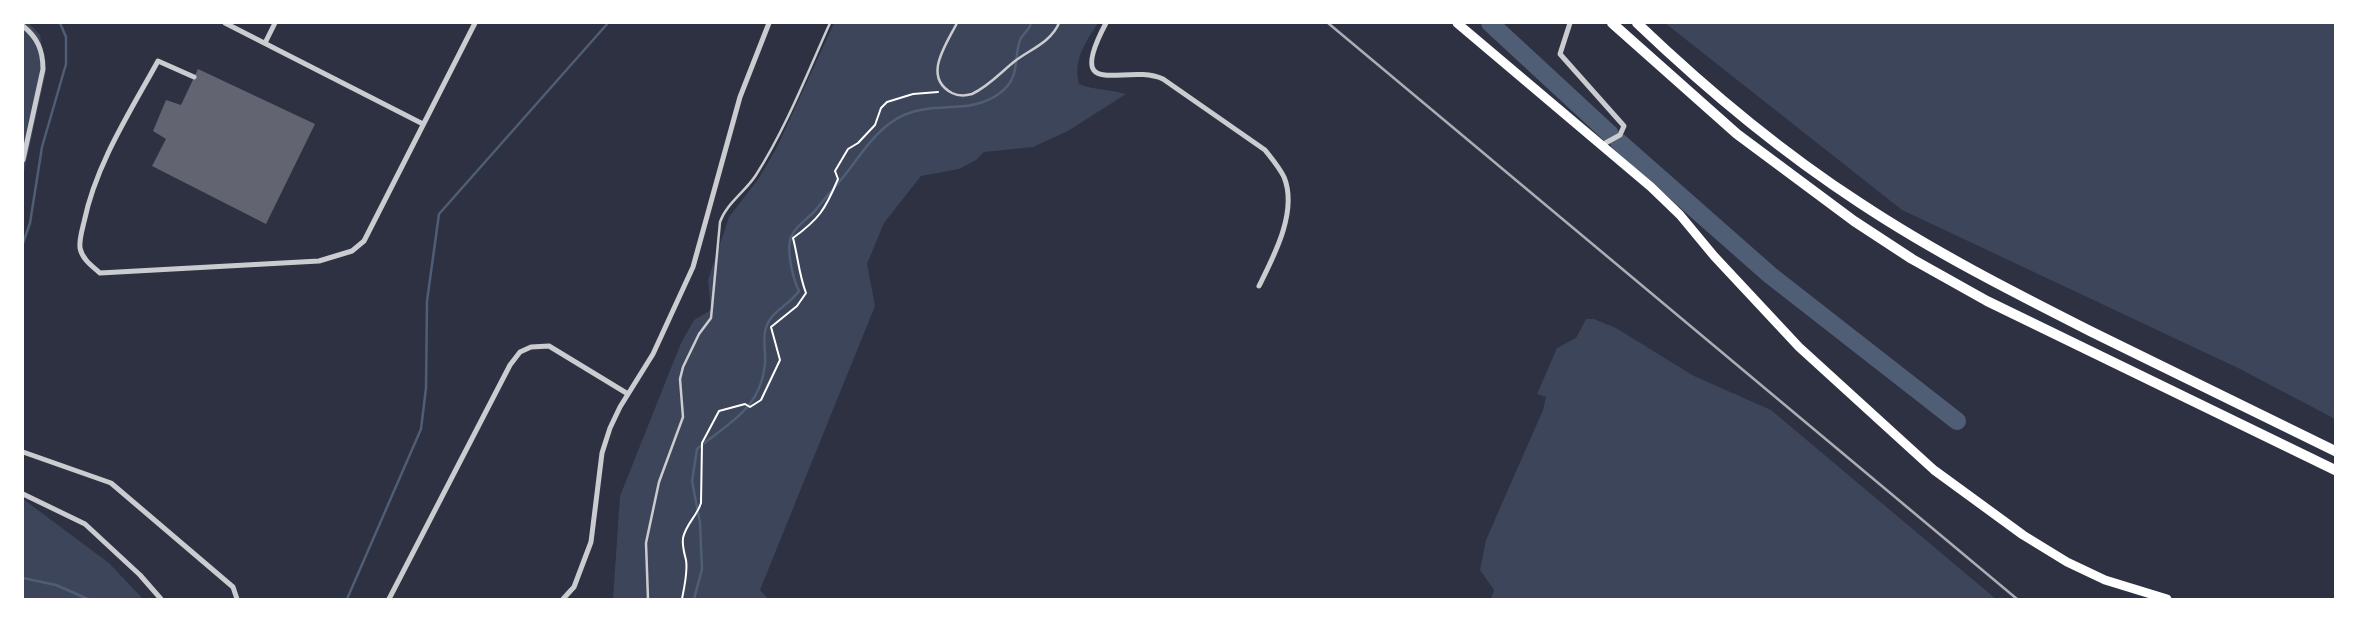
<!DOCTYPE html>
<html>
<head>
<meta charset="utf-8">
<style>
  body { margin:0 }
  #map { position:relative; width:2358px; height:622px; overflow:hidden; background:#2d3142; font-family:Spectral,serif }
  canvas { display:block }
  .frame { position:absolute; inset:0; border:24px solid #fff; pointer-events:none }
</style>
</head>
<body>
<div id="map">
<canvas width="2358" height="622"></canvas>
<div class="frame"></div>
</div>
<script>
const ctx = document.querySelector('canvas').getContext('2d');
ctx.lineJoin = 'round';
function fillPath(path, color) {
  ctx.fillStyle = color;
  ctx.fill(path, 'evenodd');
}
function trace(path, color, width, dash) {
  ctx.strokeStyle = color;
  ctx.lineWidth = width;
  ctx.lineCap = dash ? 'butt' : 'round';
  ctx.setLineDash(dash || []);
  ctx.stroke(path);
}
fillPath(new Path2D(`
  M23,23h6l11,12 6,36 -23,106z
  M834,23h264c-13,20 -25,37 -19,61 15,6 31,5 47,10l-58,37 -35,16 -49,5 -8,8 -17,9 -38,7 -37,47 -17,41 8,42 -115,284 8,9h-155l7,-103 61,-153 13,-23 17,-10 -3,-30 21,-63 30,-39 18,-31z
  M1665,23h670v396l-95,-50 -338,-159z
  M1586,319h8l22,9 78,48 77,34 225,189h-505l3,-9 -14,-20 6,-30 57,-130 3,-13 -9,-3 20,-46 19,-10z
  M23,499l86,64 34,36h-120z`), '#3c4559');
trace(new Path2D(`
  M23,243l7,-20 12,-76 24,-83v-27l-6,-14
  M23,578l33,7 32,14
  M347,599l74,-170 5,-41 1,-87 12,-87 169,-191
  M694,599l8,-30 -2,-46 -8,-42 5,-32c31,-26 64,-40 68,-85 1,-14 -4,-30 4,-43 7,-12 21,-17 30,-30 -6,-12 -14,-44 -7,-56 4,-9 15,-16 22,-23 11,-14 23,-27 34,-41 16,-21 31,-45 56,-56 32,-14 67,0 96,-22 21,-16 13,-32 20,-53 3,-7 9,-9 11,-17`), '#4f5d75', 2.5);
trace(new Path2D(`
  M1490,23l120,111
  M1619,142l151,133 187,146`), '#4f5d75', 18);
fillPath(new Path2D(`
  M198,69l117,55 -49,100 -114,-58 14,-27 -13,-8 13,-31 15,5z`), '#626471');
trace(new Path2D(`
  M682,599c2,-11 6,-27 4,-39 -2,-8 -4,-14 -3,-22 3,-14 14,-22 18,-35l1,-60 17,-32 26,-7 5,3 11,-7 19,-40 -9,-33 26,-21 9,-13c-7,-18 -8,-36 -13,-55 26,-19 32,-28 45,-59l-3,-8 13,-22 10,-6 17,-18 6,-17 6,-6 26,-8 25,-2`), '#fff', 2);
trace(new Path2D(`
  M957,23c-11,22 -35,54 -5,70 6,3 13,3 20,1 17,-8 29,-22 43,-33 16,-12 36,-19 44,-38
  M648,599l-2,-56 13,-61 24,-65 -3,-38 3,-12 16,-33 12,-16 9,-96c6,-18 25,-30 36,-47 30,-47 51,-101 74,-152`), '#caccd0', 2.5);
trace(new Path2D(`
  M225,23l198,101
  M1106,23c-43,81 20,39 57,56l102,71c7,9 14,17 19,27 14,34 -10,79 -25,109
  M1570,23l-10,31 64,72 -4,9 -20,11
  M23,26c14,11 20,24 20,43l-20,91
  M265,43l10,-20
  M194,77l-36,-16c-28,51 -62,103 -74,161 -2,8 -5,18 -4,26 2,11 12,18 20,25l219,-12 33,-10 12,-10 111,-218
  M23,452l88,31 122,104 4,12
  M23,494l62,30 55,51 21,24
  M389,599l121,-234 10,-13 11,-5 18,-1 79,48
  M563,599l11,-12 17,-45 11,-89 8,-25 10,-21 33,-53 40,-87 47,-170 29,-74`), '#caccd0', 5);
trace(new Path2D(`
  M1457,23l194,164 29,28 34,41 85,91 135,123 89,65 44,27 38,18 62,19`), '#fff', 9);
trace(new Path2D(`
  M1612,23l125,111 117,87 58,38 75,42 348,169
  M1637,23c69,66 143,128 223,180 74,49 153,89 232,129 81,40 162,79 243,119`), '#fff', 10);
trace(new Path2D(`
  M1328,23l689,576`), '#abadb3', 2.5);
</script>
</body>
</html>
